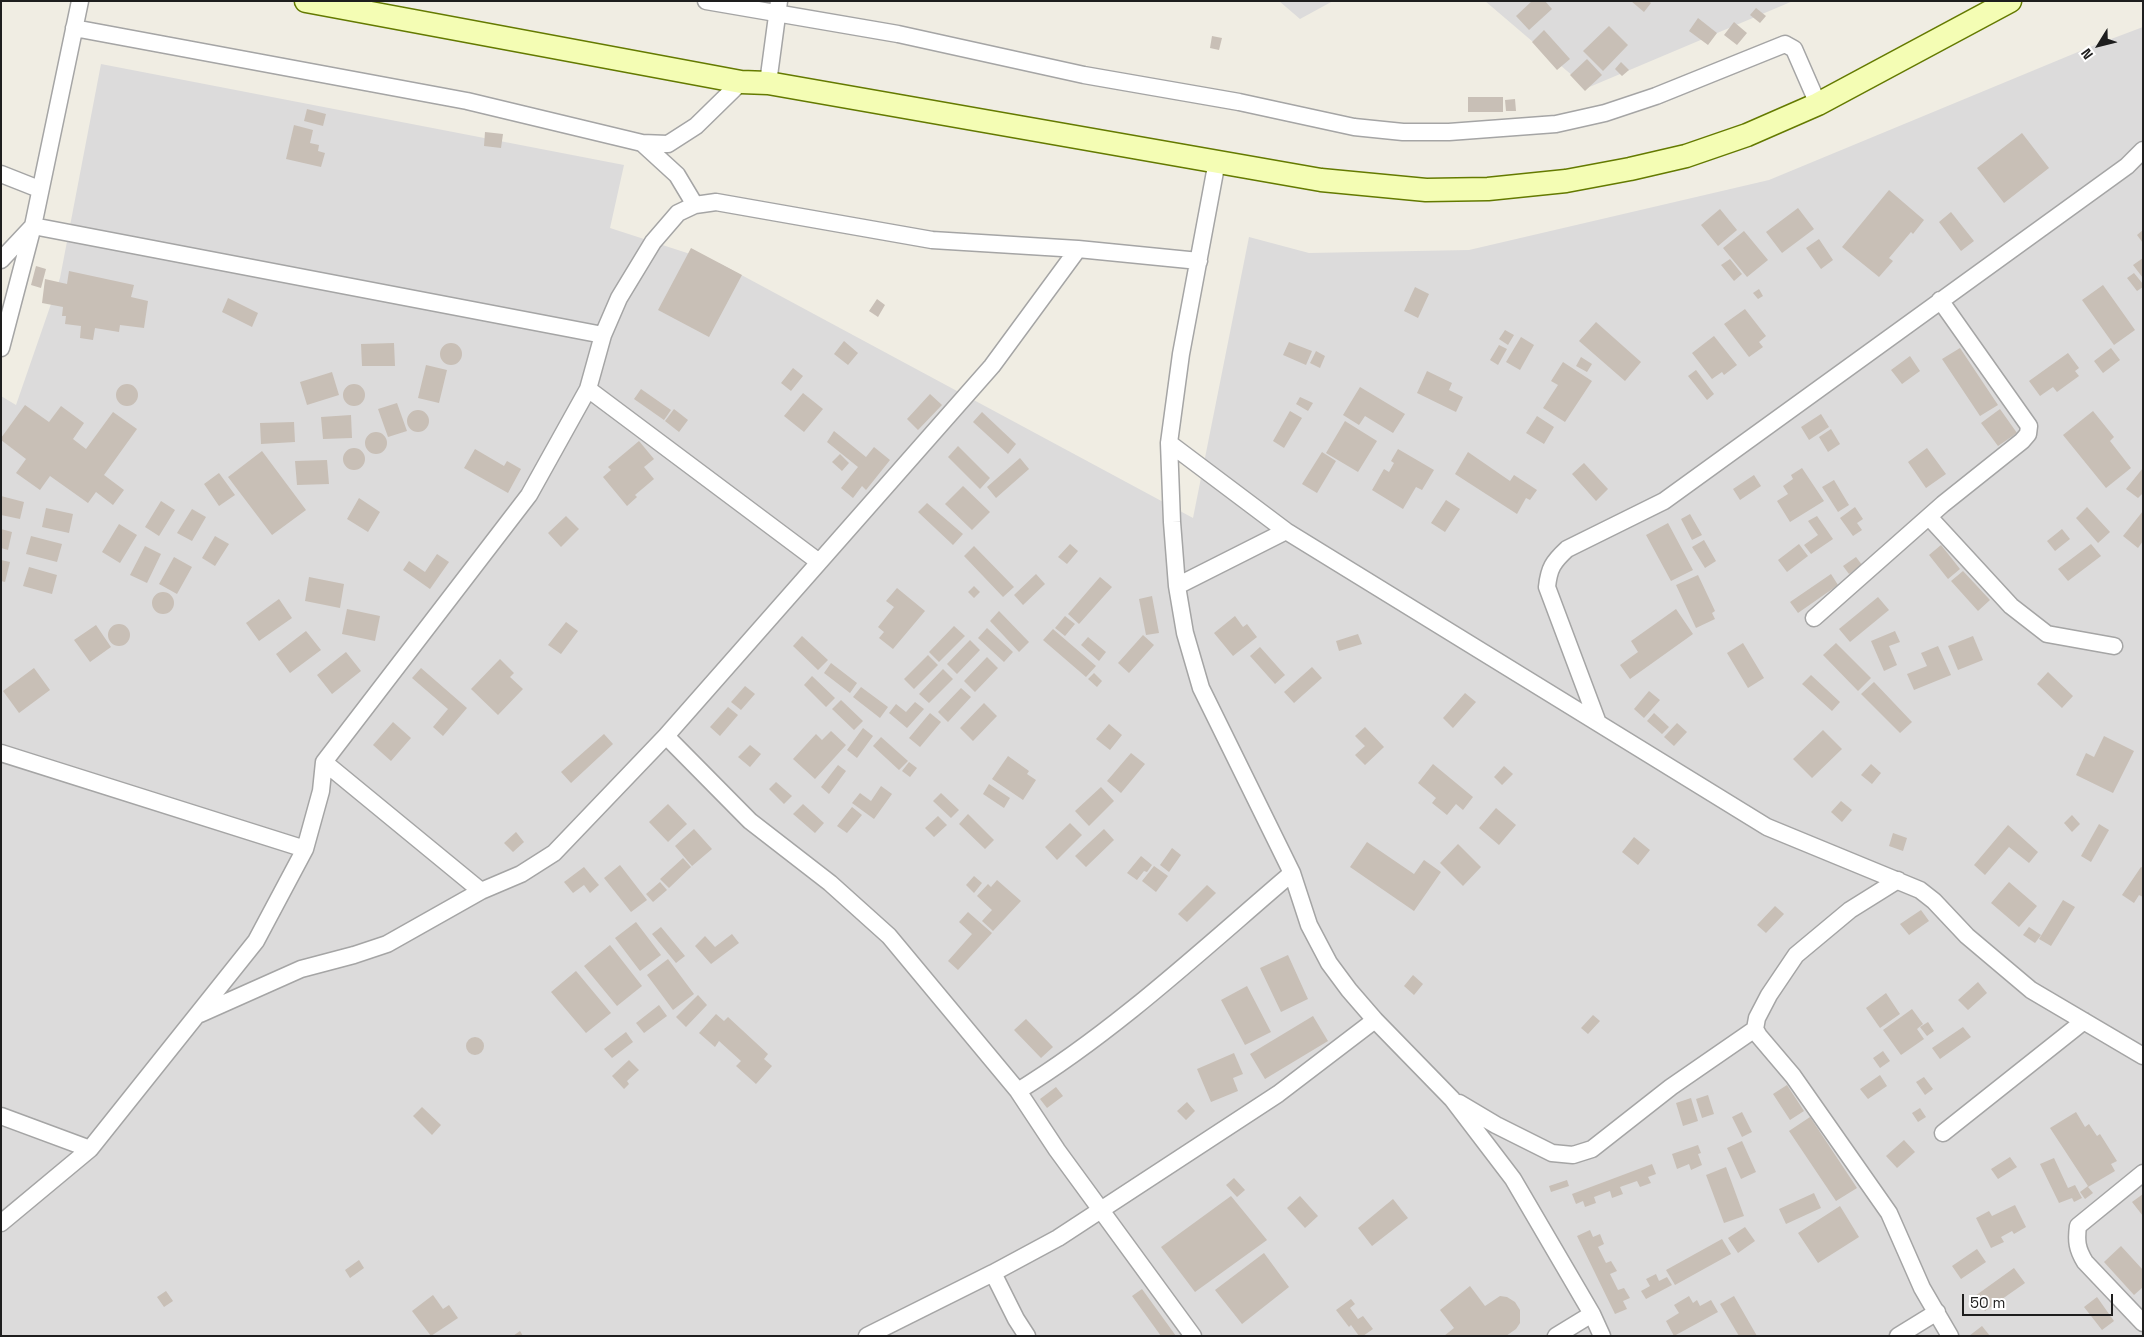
<!DOCTYPE html>
<html>
<head>
<meta charset="utf-8">
<style>
  body { margin:0 }
  #map { position:relative; width:2144px; height:1337px; overflow:hidden; background:#f0ede3; font-family:"Space Grotesk",sans-serif }
  canvas { display:block }
  .frame { position:absolute; inset:0; border:2px solid #1e1e1e; pointer-events:none }
  .north { position:absolute; left:2074px; top:20px; width:50px; height:50px; -webkit-text-stroke:4px #fff; paint-order:stroke; rotate:234deg; font-size:14px; font-weight:700; line-height:20px; text-align:center; color:#1e1e1e }
  .north::after { content:''; display:block; margin:auto; width:18px; height:22px; background:#1e1e1e; clip-path:polygon(50% 0,100% 100%,50% 72%,0 100%) }
  .scale { position:absolute; left:1962px; top:1294px; width:151px; height:22px; box-sizing:border-box; border:2px solid #1e1e1e; border-top:0; padding-left:6px; font-size:15px; line-height:18px; white-space:nowrap; color:#1e1e1e; -webkit-text-stroke:4px #fff; paint-order:stroke }
</style>
</head>
<body>
<div id="map">
<canvas width="2144" height="1337"></canvas>
<div class="frame"></div>
<div class="north">N</div>
<div class="scale">50 m</div>
</div>
<script>
const ctx = document.querySelector('canvas').getContext('2d');
ctx.lineJoin = 'round';
function fillPath(path, color) {
  ctx.fillStyle = color;
  ctx.fill(path, 'evenodd');
}
function trace(path, color, width, dash) {
  ctx.strokeStyle = color;
  ctx.lineWidth = width;
  ctx.lineCap = dash ? 'butt' : 'round';
  ctx.setLineDash(dash || []);
  ctx.stroke(path);
}
fillPath(new Path2D(`
  M1279,1h54l-33,18z
  M1485,1h308l-206,87z
  M2143,27v1309h-2142v-940l15,9 44,-127 41,-214 523,101 -14,63 111,36 472,254 56,-281 60,16 160,-3 300,-70 321,-133z`), '#dcdbdb');
fillPath(new Path2D(`
  M1532,1h13l7,8 -23,21 -13,-14z
  M1631,1h17l3,2 -7,9z
  M1756,8l10,8 -6,7 -10,-8z
  M1698,18l19,15 -9,12 -19,-14z
  M1734,22l13,11 -10,12 -13,-10z
  M1609,26l19,19 -25,26 -20,-20z
  M1544,30l26,29 -13,11 -25,-28z
  M1212,36l10,2 -3,12 -9,-2z
  M1587,59l15,16 -17,16 -15,-16z
  M1621,62l8,8 -7,6 -7,-7z
  M1468,97h35v15h-35z
  M1515,99l1,12h-10l-1,-11z
  M307,109l19,5 -3,12 -19,-5z
  M294,125l19,5 -3,13 9,2 -1,6 7,2 -4,14 -35,-8z
  M485,132l18,2 -2,14 -17,-2z
  M2022,133l27,35 -45,35 -27,-35z
  M1889,190l35,30 -11,14 -2,-2 -22,26 4,3 -14,16 -37,-30z
  M1798,208l16,21 -32,24 -16,-21z
  M1720,209l17,21 -19,16 -17,-21z
  M1951,212l23,29 -13,10 -22,-29z
  M2143,230v13l-6,-8z
  M1744,231l24,29 -21,17 -24,-29z
  M1819,239l14,21 -12,9 -15,-21z
  M691,248l51,27 -33,62 -51,-27z
  M2143,258v20l-10,-13z
  M1730,259l12,15 -8,7 -13,-16z
  M36,266l10,3 -5,19 -10,-3z
  M69,271l65,14 -3,12 17,4 -4,27 -24,-3 -1,7 -24,-4 -2,12 -13,-2 1,-12 -16,-2 1,-8h-4l1,-9 -21,-4 3,-24 22,5z
  M2134,273l9,11v3l-6,4 -10,-13z
  M2103,285l32,45 -21,15 -32,-45z
  M1415,287l14,7 -11,24 -14,-7z
  M1759,289l4,7 -5,3 -5,-6z
  M228,298l30,15 -6,14 -30,-15z
  M877,299l8,6 -7,12 -9,-6z
  M1745,309l21,27 -7,6 4,5 -14,10 -25,-33z
  M1596,322l45,40 -16,19 -46,-40z
  M1505,330l9,5 -6,10 -9,-6z
  M1714,336l23,29 -13,10 -2,-3 -10,7 -20,-26z
  M1521,337l13,8 -14,25 -14,-8z
  M844,341l14,12 -10,12 -14,-11z
  M1289,342l23,9 -6,14 -23,-10z
  M394,343l1,23h-33l-1,-22z
  M440 354a11 11 0 1 1 22 0a11 11 0 1 1-22 0Z
  M1499,345l8,4 -9,16 -8,-5z
  M1960,348l38,57 -18,11 -38,-57z
  M2111,348l9,12 -17,13 -9,-12z
  M1316,351l9,5 -5,12 -10,-5z
  M2068,353l11,15 -4,3 4,5 -22,16 -4,-5 -13,9 -11,-15z
  M1910,356l10,15 -18,13 -11,-14z
  M1581,357l11,7 -5,8 -11,-6z
  M1563,362l29,19 -27,41 -22,-14 15,-23 -7,-4z
  M426,365l21,5 -8,33 -21,-5z
  M793,368l10,8 -12,15 -10,-8z
  M1696,370l18,24 -7,6 -19,-24z
  M1427,371l25,12 -3,7 14,7 -7,15 -39,-19z
  M332,372l7,23 -32,10 -7,-23z
  M343 395a11 11 0 1 1 22 0a11 11 0 1 1-22 0Z
  M116 395a11 11 0 1 1 22 0a11 11 0 1 1-22 0Z
  M1360,387l45,27 -12,19 -28,-17 -6,9 -16,-10z
  M641,389l30,21 -7,10 -30,-21z
  M803,393l20,16 -19,23 -20,-16z
  M930,394l12,11 -24,25 -11,-11z
  M1300,397l13,6 -5,8 -12,-7z
  M397,403l10,28 -19,6 -10,-28z
  M25,405l24,17 12,-16 23,17 -11,16 13,10 27,-37 24,17 -33,46 20,15 -11,15 -17,-13 -8,11 -38,-27 -10,14 -24,-17 10,-14 -25,-19v-2z
  M674,409l14,11 -9,12 -14,-11z
  M2000,409l17,24 -19,13 -17,-23z
  M407 421a11 11 0 1 1 22 0a11 11 0 1 1-22 0Z
  M1290,411l12,7 -18,30 -11,-7z
  M2093,411l21,26 -4,4 21,27 -25,20 -43,-53z
  M982,412l34,32 -8,10 -35,-32z
  M1821,414l8,13 -20,13 -8,-13z
  M351,415l1,23 -29,1 -2,-22z
  M1537,416l17,11 -10,17 -18,-11z
  M1345,421l32,20 -19,31 -32,-19z
  M294,422l1,20 -34,2 -1,-21z
  M1831,429l9,15 -12,8 -9,-15z
  M834,431l32,26 8,-10 16,13 -24,30 -4,-4 -9,12 -12,-10 17,-21 -31,-25z
  M365 443a11 11 0 1 1 22 0a11 11 0 1 1-22 0Z
  M639,441l15,18 -10,8 10,12 -19,16 2,2 -10,9 -24,-29 8,-7 -3,-3z
  M958,446l32,32 -10,11 -32,-32z
  M1927,448l19,26 -20,14 -18,-26z
  M343 459a11 11 0 1 1 22 0a11 11 0 1 1-22 0Z
  M475,449l29,17 3,-5 14,8 -13,24 -44,-25z
  M1398,449l36,21 -12,20 -6,-3 -13,22 -31,-19 12,-21 5,3 5,-9 -3,-2z
  M262,451l44,59 -34,25 -44,-58z
  M1322,452l14,9 -19,32 -15,-9z
  M1468,452l42,29 4,-6 23,15 -7,10 -4,-2 -9,16 -62,-40z
  M840,454l9,9 -7,8 -10,-9z
  M1020,458l9,11 -33,29 -9,-11z
  M327,460l2,24 -32,1 -2,-24z
  M1584,463l24,26 -12,12 -24,-27z
  M1802,468l22,33 -34,21 -13,-21 11,-7 -5,-8 10,-7 -2,-4z
  M2143,468v25l-5,5 -12,-9z
  M219,473l16,22 -16,11 -15,-22z
  M1754,475l7,11 -21,14 -7,-11z
  M1834,480l15,25 -11,7 -16,-25z
  M963,486l27,26 -18,18 -27,-26z
  M1,496l23,6 -4,17 -19,-4z
  M359,498l21,14 -12,20 -21,-13z
  M1446,500l14,9 -15,23 -14,-9z
  M161,501l14,9 -16,26 -14,-9z
  M927,503l36,31 -10,11 -35,-33z
  M1855,507l8,12 -6,4 5,7 -9,6 -13,-18z
  M2087,507l23,25 -12,11 -22,-25z
  M46,508l27,6 -4,19 -27,-6z
  M192,509l14,8 -14,24 -15,-8z
  M2143,511v30l-5,7 -15,-12z
  M1690,514l12,21 -10,5 -11,-21z
  M566,516l13,13 -18,18 -13,-14z
  M1817,516l16,23 -22,15 -7,-9 14,-10 -10,-14z
  M1668,523l25,47 -22,11 -25,-46z
  M119,524l18,11 -17,28 -18,-11z
  M1,529l11,3 -4,18 -7,-2z
  M2062,529l8,10 -15,12 -8,-10z
  M31,536l31,8 -5,18 -31,-8z
  M215,536l14,8 -14,22 -13,-8z
  M1704,540l12,21 -11,7 -13,-21z
  M1070,544l8,7 -11,13 -9,-7z
  M1799,544l9,12 -21,16 -9,-12z
  M2091,544l10,12 -33,25 -10,-12z
  M1941,545l19,24 -12,10 -19,-24z
  M145,546l16,8 -14,29 -17,-8z
  M974,546l40,41 -11,10 -39,-41z
  M437,554l12,8 -19,27 -27,-19 6,-9 16,11z
  M174,557l18,10 -15,27 -18,-10z
  M1856,557l6,8 -13,9 -6,-8z
  M1,560l9,2 -5,20 -4,-1z
  M29,567l28,8 -5,19 -29,-8z
  M1963,571l27,29 -12,11 -27,-30z
  M1036,574l9,10 -22,21 -9,-10z
  M1831,574l7,11 -40,28 -8,-11z
  M1698,575l17,36 -3,2 3,6 -19,9 -20,-43z
  M309,577l35,7 -4,24 -35,-7z
  M1100,577l12,10 -33,37 -11,-10z
  M974,586l6,6 -6,6 -6,-6z
  M897,588l28,23 -32,38 -14,-11 5,-6 -6,-5 16,-20 -8,-6z
  M152 603a11 11 0 1 1 22 0a11 11 0 1 1-22 0Z
  M1152,596l7,37 -13,2 -7,-36z
  M1878,597l11,13 -39,32 -11,-13z
  M279,599l13,19 -33,23 -13,-18z
  M347,609l33,7 -5,25 -33,-7z
  M1676,609l17,25 -63,45 -10,-14 18,-13 -7,-11z
  M999,611l30,31 -10,10 -29,-31z
  M1065,616l10,8 -10,12 -10,-8z
  M1235,616l8,11 4,-3 10,13 -24,19 -19,-23z
  M566,622l12,9 -17,23 -13,-9z
  M108 635a11 11 0 1 1 22 0a11 11 0 1 1-22 0Z
  M96,625l15,22 -21,15 -16,-22z
  M954,626l11,10 -26,26 -10,-10z
  M987,628l26,24 -9,10 -26,-24z
  M1053,629l43,37 -10,11 -43,-37z
  M306,631l15,19 -31,23 -14,-19z
  M1895,631l5,11 -11,4 8,19 -13,6 -13,-30z
  M1358,634l4,10 -23,7 -3,-10z
  M1143,635l11,10 -25,28 -11,-10z
  M802,636l26,24 -10,10 -25,-24z
  M1973,636l10,24 -25,10 -10,-24z
  M1088,637l18,15 -7,9 -18,-16z
  M970,640l10,10 -23,24 -10,-10z
  M1743,643l21,35 -16,10 -21,-35z
  M1836,643l35,35 -13,13 -35,-36z
  M1938,646l13,29 -37,15 -7,-16 20,-8 -6,-13z
  M1260,647l25,28 -10,9 -25,-28z
  M346,652l15,19 -29,23 -15,-19z
  M928,655l10,10 -24,24 -10,-10z
  M987,657l11,11 -23,24 -11,-11z
  M500,659l14,14 -4,4 13,12 -25,26 -27,-26z
  M831,663l26,20 -7,10 -26,-20z
  M1312,667l10,11 -28,25 -10,-11z
  M34,668l16,22 -31,23 -16,-22z
  M421,668l46,40 -24,28 -10,-9 15,-18 -36,-31z
  M943,669l10,10 -24,24 -10,-9z
  M2048,672l25,24 -11,12 -25,-24z
  M1094,673l8,8 -5,6 -9,-8z
  M1811,675l29,27 -8,9 -30,-27z
  M812,676l23,22 -9,9 -22,-22z
  M1874,682l38,40 -12,11 -39,-39z
  M745,686l10,8 -14,16 -10,-8z
  M861,687l27,20 -8,11 -27,-21z
  M961,688l10,9 -23,25 -10,-10z
  M1649,691l11,9 -16,18 -10,-9z
  M1465,693l11,9 -23,26 -10,-10z
  M841,700l22,21 -9,9 -22,-21z
  M915,702l9,7 -17,19 -18,-15 7,-9 10,8z
  M984,703l13,13 -24,25 -13,-13z
  M728,707l10,8 -18,21 -10,-9z
  M930,713l11,9 -21,25 -11,-9z
  M1654,713l15,14 -7,7 -15,-13z
  M393,722l18,16 -20,23 -18,-16z
  M1677,723l10,9 -13,14 -10,-9z
  M1109,724l13,11 -12,15 -14,-11z
  M1365,727l19,20 -19,18 -10,-10 10,-9 -10,-10z
  M863,728l10,8 -16,22 -10,-8z
  M1823,730l19,19 -30,29 -19,-19z
  M831,731l15,14 -31,34 -22,-20 23,-25 6,6z
  M604,734l9,10 -42,39 -10,-11z
  M2104,736l30,15 -21,42 -37,-18 10,-22 8,4z
  M881,737l27,24 -9,9 -26,-24z
  M750,745l11,9 -11,13 -12,-10z
  M1131,753l14,11 -24,29 -14,-12z
  M1008,756l21,15 -2,3 9,6 -13,20 -31,-21z
  M909,762l8,6 -7,9 -8,-6z
  M1433,764l40,33 -10,13 -7,-6 -9,11 -15,-12 4,-5 -18,-15z
  M1871,764l10,9 -9,11 -11,-9z
  M838,765l8,6 -17,23 -8,-7z
  M1504,766l9,8 -11,11 -8,-8z
  M776,782l16,14 -8,8 -15,-15z
  M989,784l21,14 -6,10 -21,-14z
  M881,786l11,8 -18,25 -22,-16 8,-10 11,8z
  M1101,787l13,14 -25,25 -14,-15z
  M941,793l18,17 -8,8 -18,-17z
  M1841,801l11,9 -10,12 -11,-10z
  M668,804l19,20 -19,18 -19,-20z
  M803,804l21,19 -9,10 -22,-19z
  M852,807l10,8 -15,18 -10,-7z
  M1496,808l20,17 -17,20 -20,-17z
  M968,814l26,26 -9,9 -26,-25z
  M2072,815l8,9 -8,8 -8,-9z
  M938,816l9,9 -13,12 -9,-9z
  M1070,823l12,12 -25,25 -12,-13z
  M2099,824l10,6 -18,32 -10,-6z
  M2008,825l30,27 -9,11 -20,-16 -24,28 -11,-10z
  M694,829l18,20 -20,17 -17,-20z
  M1104,829l10,11 -28,27 -11,-11z
  M516,832l8,10 -11,10 -9,-9z
  M1893,833l14,5 -4,13 -14,-5z
  M1634,837l16,13 -12,15 -16,-13z
  M1367,842l47,32 10,-14 17,12 -27,39 -64,-44z
  M1458,844l23,23 -18,19 -23,-23z
  M1172,848l9,7 -12,17 -9,-7z
  M1141,856l11,9 -5,7 -3,-1 -7,9 -10,-7z
  M683,858l8,9 -22,21 -9,-9z
  M620,865l27,35 -16,12 -27,-34z
  M1154,866l14,10 -12,16 -14,-11z
  M584,867l15,18 -9,8 -6,-8 -11,8 -9,-11z
  M2141,867l2,1v29l-4,-2 -5,8 -12,-8z
  M974,876l8,7 -8,10 -8,-8z
  M997,880l24,21 -28,30 -11,-10 10,-11 -15,-14 11,-12 3,3z
  M660,882l7,8 -14,12 -7,-8z
  M2009,882l28,24 -18,21 -28,-24z
  M1207,885l9,8 -29,29 -9,-8z
  M2063,900l12,7 -24,39 -12,-7z
  M1775,906l9,8 -18,19 -9,-8z
  M1921,910l8,11 -20,14 -9,-11z
  M968,912l24,21 -34,37 -10,-9 24,-27 -13,-12z
  M636,922l25,33 -21,16 -25,-33z
  M661,927l24,29 -9,7 -24,-29z
  M2029,927l12,8 -6,8 -12,-8z
  M732,934l7,9 -28,21 -16,-18 10,-10 10,11z
  M610,945l32,41 -25,20 -33,-40z
  M1288,955l20,44 -27,13 -21,-44z
  M668,959l26,35 -21,16 -26,-35z
  M576,971l35,42 -25,20 -35,-41z
  M1413,975l10,9 -9,11 -10,-9z
  M1978,982l9,11 -19,17 -10,-10z
  M1247,986l24,46 -26,13 -24,-45z
  M1886,993l14,21 -20,14 -14,-20z
  M698,995l9,10 -21,22 -10,-10z
  M659,1005l8,11 -23,17 -8,-10z
  M1912,1009l11,15 -6,5 7,10 -23,16 -18,-25z
  M716,1014l8,7 4,-4 40,37 -4,5 8,7 -16,18 -20,-18 5,-5 -22,-20 -4,6 -16,-14z
  M1593,1015l7,6 -12,13 -7,-6z
  M1313,1016l15,25 -63,38 -15,-25z
  M1026,1019l27,28 -12,11 -27,-28z
  M1928,1022l6,9 -7,5 -7,-9z
  M1963,1027l8,10 -31,22 -8,-11z
  M626,1032l7,10 -21,16 -8,-9z
  M466 1046a9 9 0 1 1 18 0a9 9 0 1 1-18 0Z
  M1883,1051l7,10 -10,7 -7,-10z
  M1234,1053l9,21 -10,4 5,13 -27,11 -14,-33z
  M629,1060l10,10 -12,11 2,3 -5,5 -12,-13z
  M1880,1075l7,11 -19,13 -8,-10z
  M1924,1077l9,12 -8,6 -9,-13z
  M1787,1085l17,26 -14,9 -17,-26z
  M1056,1087l7,9 -16,12 -7,-9z
  M1708,1095l6,19 -12,4 -6,-19z
  M1691,1098l7,23 -15,5 -7,-23z
  M1187,1102l8,9 -9,9 -9,-9z
  M422,1107l19,18 -9,10 -19,-19z
  M1920,1108l6,9 -8,5 -6,-9z
  M1742,1112l10,20 -10,5 -10,-20z
  M2076,1112l9,15 4,-3 8,12 3,-2 17,27 -6,3 4,7 -27,16 5,6 -8,6 -5,-7 8,-6 -38,-58z
  M1810,1117l47,71 -21,13 -47,-70z
  M1904,1140l11,12 -18,16 -11,-12z
  M1742,1141l14,31 -15,7 -14,-31z
  M1698,1145l3,8 -3,1 4,11 -11,5 -2,-6 -12,5 -5,-15z
  M2010,1157l7,10 -19,12 -7,-10z
  M2054,1158l14,30 7,-3 7,13 -8,4 -2,-4 -13,5 -19,-39z
  M1652,1164l4,10 -8,3 3,6 -11,4 -3,-6 -17,6 3,7 -11,4 -2,-7 -16,6 2,6 -11,4 -2,-6 -7,3 -4,-10z
  M1726,1167l18,49 -20,7 -18,-48z
  M1234,1178l11,12 -8,7 -11,-12z
  M1567,1180l2,6 -18,6 -2,-6z
  M1814,1193l7,15 -35,16 -7,-15z
  M2143,1194v22l-11,-14z
  M1231,1196l36,44 -72,52 -34,-45z
  M1300,1196l18,20 -13,12 -18,-20z
  M1393,1199l15,19 -36,28 -14,-18z
  M2015,1205l11,22 -12,7 -2,-3 -11,6 3,5 -13,6 -15,-30 13,-7 3,5z
  M1840,1206l19,31 -41,26 -20,-30z
  M1745,1227l10,14 -17,12 -10,-15z
  M1590,1230l3,7 7,-3 4,10 -6,3 8,16 5,-2 6,10 -7,3 8,16 6,-2 6,10 -7,3 4,8 -12,5 -38,-78z
  M1722,1239l9,15 -56,31 -9,-15z
  M2121,1246l22,24v17l-9,8 -30,-33z
  M1977,1249l9,13 -25,17 -9,-13z
  M1264,1253l25,34 -47,37 -27,-34z
  M359,1260l5,8 -14,10 -5,-8z
  M2014,1268l11,15 -40,28 -10,-15z
  M1656,1274l3,7 8,-4 5,8 -26,14 -5,-8 9,-5 -4,-7z
  M1470,1286l15,20 15,-10 7,1 8,5 5,8v13l-4,6 -10,7h-62l10,-8 -14,-18z
  M1142,1289l34,47h-15l-29,-40z
  M166,1291l7,10 -9,6 -7,-10z
  M433,1295l10,14 6,-4 9,13 -27,18 -19,-25z
  M1689,1296l4,7 4,-3 3,6 11,-6 7,12 -44,24 -8,-15 13,-8 -5,-8z
  M1734,1296l23,40h-18l-19,-32z
  M2097,1297l17,24 -12,9 -18,-23z
  M1351,1299l4,5 -5,4 8,11 5,-3 10,13 -10,7h-4l-8,-11 -2,2 -13,-17z
  M1982,1326l8,10h-21z
  M520,1331l3,5h-10z`), '#c8bfb6');
const street = new Path2D(`
  M706,1l192,33 186,41 155,27 115,25 49,5h46l107,-8 49,-11 51,-17 129,-52 9,5 24,55
  M74,28l393,73 175,42 26,1 28,-18 45,-44
  M768,83l11,-82
  M642,143l35,32 18,30
  M1217,161l-36,193 -12,89 3,79 5,64 8,47 16,55 91,185 17,52 20,38 20,27 26,30 77,79 61,80 79,135 10,22
  M1,174l38,15
  M1,260l32,-34 570,109
  M1,348l32,-122 47,-225
  M588,389l231,173
  M1169,443l117,88 481,296 153,63 14,11 33,35 64,54 112,66
  M1929,517l82,89 36,28 67,12
  M1177,586l109,-55
  M1814,618l129,-114 79,-63 6,-7 1,-8 -89,-126
  M1598,723l-51,-136c2,-19 6,-25 20,-38l97,-48 463,-335 16,-16
  M666,736l84,85 80,62 59,53 129,155
  M1,753l304,96
  M324,762l157,129 40,-17 33,-21 112,-117 326,-370 86,-117
  M1898,880l-48,30 -54,45 -27,40 -12,23 -2,11 4,7 34,40 96,137 33,75 28,48
  M200,1014l101,-45 53,-14 33,-11 94,-53
  M1459,1103l37,22 56,28 21,2 19,-6 79,-62 84,-58
  M1,1116l89,33
  M1943,1133l141,-112
  M2143,1173l-65,53c-2,15 -1,23 7,36l58,61
  M1,1223l89,-74 166,-208 49,-92 16,-58 3,-29 205,-267 59,-106 15,-54 16,-37 34,-56 25,-29 17,-8 21,-3 216,38 146,9 121,12
  M993,1273l23,46 11,17
  M867,1336l126,-63 65,-35 220,-144 97,-74
  M1193,1336l-136,-186 -39,-59c99,-61 186,-143 274,-218
  M1556,1336l36,-22
  M1898,1336l39,-24`);
const secondary = new Path2D(`
  M306,1l435,81 27,1 553,97 105,10 62,-1 78,-8 64,-12 56,-13 61,-21 71,-31 192,-103`);
trace(street, '#a5a5a5', 19);
trace(secondary, '#647a00', 25);
trace(street, '#fff', 16);
trace(secondary, '#f4fdb4', 22);
</script>
</body>
</html>
